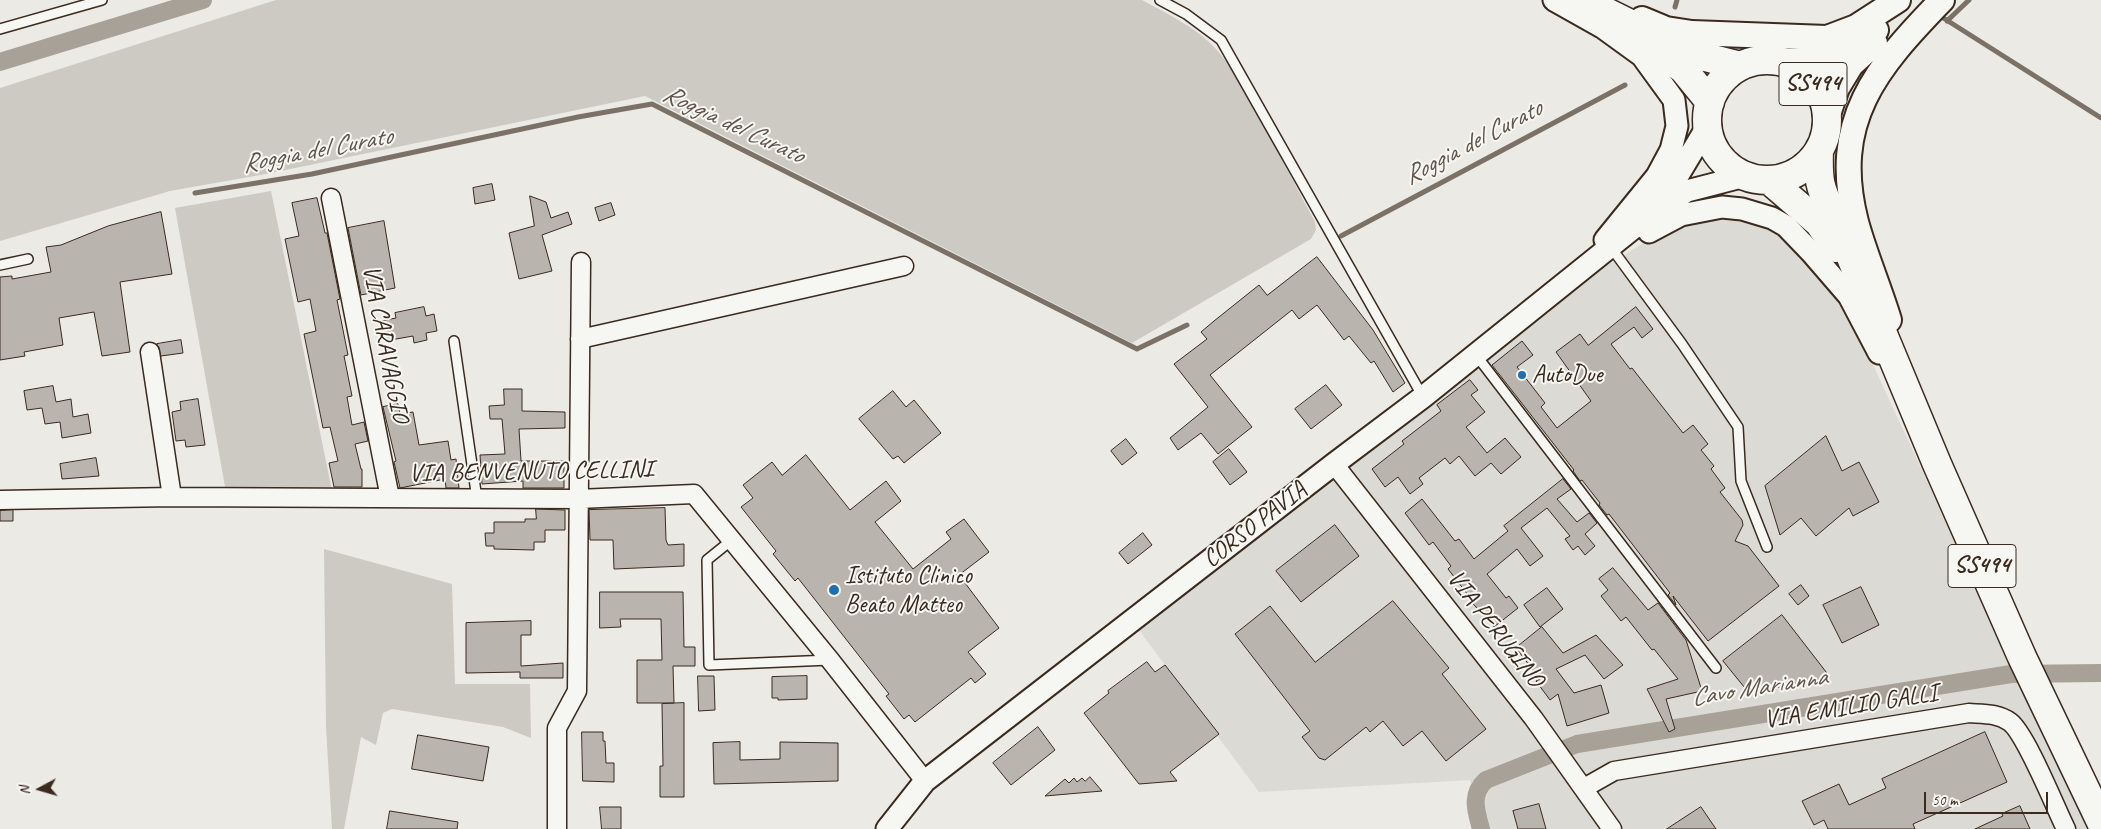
<!DOCTYPE html>
<html>
<head>
<meta charset="utf-8">
<style>
  body { margin:0 }
  #map { position:relative; width:2101px; height:829px; overflow:hidden; background:#ebeae5; font-family:Caveat,sans-serif }
  canvas { display:block }
  .north { position:absolute; left:15px; top:764px; width:50px; height:50px; -webkit-text-stroke:4px #f6f6f2; paint-order:stroke; rotate:264deg; font-size:14px; font-weight:700; line-height:20px; text-align:center; color:#3b2a1e }
  .north::after { content:''; display:block; margin:auto; width:18px; height:22px; background:#3b2a1e; clip-path:polygon(50% 0,100% 100%,50% 72%,0 100%) }
  .scale { position:absolute; left:1924px; top:792px; width:124px; height:22px; box-sizing:border-box; border:2px solid #3b2a1e; border-top:0; padding-left:6px; font-size:15px; line-height:18px; white-space:nowrap; color:#3b2a1e; -webkit-text-stroke:4px #f6f6f2; paint-order:stroke }
</style>
</head>
<body>
<div id="map">
<canvas width="2101" height="829"></canvas>
<div class="north">N</div>
<div class="scale">50 m</div>
</div>
<script>
const ctx = document.querySelector('canvas').getContext('2d');
ctx.lineJoin = 'round';
function fillPath(path, color) {
  ctx.fillStyle = color;
  ctx.fill(path, 'evenodd');
}
function trace(path, color, width, dash) {
  ctx.strokeStyle = color;
  ctx.lineWidth = width;
  ctx.lineCap = dash ? 'butt' : 'round';
  ctx.setLineDash(dash || []);
  ctx.stroke(path);
}
function drawText(font, color, halo, rows, align = 'center') {
  ctx.font = font + ' Caveat,sans-serif';
  ctx.lineWidth = 4;
  ctx.setLineDash([]);
  ctx.textBaseline = 'middle';
  ctx.strokeStyle = halo;
  ctx.fillStyle = color;
  for (const [text, x, y, turn = 0] of rows) {
    ctx.save();
    ctx.translate(x, y);
    ctx.rotate((+turn || 0) * Math.PI / 180);
    ctx.textAlign = isNaN(turn) ? turn : align;
    if (halo) ctx.strokeText(text, 0, 0);
    ctx.fillText(text, 0, 0);
    ctx.restore();
  }
}
fillPath(new Path2D(`
  M1730,214l49,16 66,74 243,525h-603l-15,-49 -211,12 -120,-162 464,-362 45,-28 38,-20z`), '#dcdad4');
fillPath(new Path2D(`
  M276,0h866c22,12 47,24 66,41 12,11 21,24 30,36l77,145 1,8 -5,9 -179,104 -487,-247 -379,78 -96,17 -170,50v-153z
  M271,191l61,300 -106,1 -51,-284z
  M324,549l128,35 3,100h75l1,54 -28,-11 -111,-18 -9,4 -7,32 -15,-8 -17,92h-12l-6,-102z`), '#cdcac4');
trace(new Path2D(`
  M1675,7l2,-7
  M1937,14l164,104
  M1947,21l22,-21
  M195,193l117,-19 266,-57 74,-13 485,245 50,-24
  M1341,236l284,-151`), '#7c7167', 5);
trace(new Path2D(`
  M0,62l203,-62
  M1481,829c-5,-18 -11,-35 5,-49l91,-36 434,-70 90,-1`), '#a8a198', 18);
const building = new Path2D(`
  M492,184l3,16 -20,4 -2,-16z
  M530,196l16,6 5,16 17,-6 4,12 -30,11 10,36 -33,8 -10,-46 25,-7z
  M317,198l8,35h2l13,66 -3,1 11,55 -4,1 8,40 -5,1 5,28 12,-3 4,19 -13,3 6,25h1v18h-28l-5,-24 9,-2 -8,-34 -7,1 -19,-94 12,-3 -6,-32 -12,3 -13,-63 14,-3 -7,-33z
  M611,203l4,12 -16,6 -4,-13z
  M161,212l11,62 -52,8 10,70 -28,4 -8,-44 -35,6 4,27 -39,7 1,4 -25,4v-83l12,-1v3l39,-7 -5,-25 15,-2 47,-19z
  M384,221l11,67 -34,7 -13,-67z
  M1317,257l56,73 32,53 -12,9 -19,-31 -3,2 -22,-27 -5,4 -27,-35 -18,14 -7,-9 -82,65 42,52 -34,27 -17,-21 -23,17 -8,-12 38,-31 -34,-43 33,-25 -6,-7 13,-11 45,-36 8,10z
  M424,307l2,9 8,-2 3,17 -11,2 1,7 -13,3 -1,-7 -28,5 -4,-20 15,-3 -1,-5z
  M1636,307l17,22 -11,9 -8,-11 -23,17 19,25 2,-1 51,65 10,-8 15,19 -7,6 13,16 -3,3 14,19 -5,4 22,28 1,5 -8,16 13,5 31,40 -71,55 -35,-45 3,9 -8,-10 2,-2 -61,-79 -2,1 -8,-10 1,-2 -18,-23 -2,1 -7,-10 1,-1 -82,-105 30,-24 11,14 -16,12 28,36 -4,4 16,21 34,-27 -35,-49 24,-18 8,11z
  M181,340l2,13 -22,3 -4,-12z
  M1470,380l8,10 -7,5 14,17 -19,15 21,26 18,-15 16,19 -20,17 -10,-11 -16,13 -16,-20 -9,8 -5,-6 -26,20 4,6 -13,10 -12,-17 -13,10 -13,-18 32,-25 -2,-3 39,-30 -4,-6z
  M1326,385l16,20 -31,24 -16,-20z
  M53,386l3,16 15,-3 2,18 15,-3 3,19 -29,5 -2,-16 -15,2 -3,-16 -15,2 -3,-19z
  M504,389h18v22l43,1v16l-46,1 2,32h43v27h-41v-7l-41,3 -2,-29 25,-1 -3,-35h-12l-1,-13 15,-1z
  M893,391l13,16 8,-7 27,33 -37,30 -6,-7 -5,3 -34,-40z
  M198,399l7,46 -19,2 -1,-7 -9,1 -4,-29 9,-2 -1,-8z
  M398,404l2,10 13,-2 6,33 29,-4 3,19 5,-1 3,29h-13l-1,-9 -45,9 -6,-26 2,-1 -13,-54z
  M1826,436l16,35 17,-9 20,40 -26,14 -4,-8 -33,28 -15,-18 -21,17 -15,-49z
  M1126,439l11,14 -15,12 -11,-14z
  M1229,449l18,23 -17,13 -17,-23z
  M806,455l44,55 36,-29 15,20 -26,21 38,47 38,-30 -5,-7 18,-13 25,33 -30,23 40,53 -31,24 18,22 -11,9 -4,-5 -56,44 -6,-7 -5,4 -18,-23 3,-2 -91,-116 -3,3 -22,-27 3,-3 -35,-44 12,-9 -10,-13 29,-23 10,13z
  M96,458l3,18 -37,3 -2,-15z
  M1563,479l8,10 -14,10 20,23 12,-9 8,10 -12,11 10,12 -10,9 -7,-9 -5,4 -8,-11 5,-3 -23,-28 -26,20 22,28 -13,10 -13,-17 -30,25 19,24 3,-2 9,12 -24,19 -28,-31 2,-1 -20,-26 3,-3 -18,-24 -4,3 -24,-32 17,-14 33,42 4,-2 15,20 34,-28 -4,-5z
  M665,508l1,32 2,5 16,-1v22l-70,3 -1,-29h-23l-1,-30z
  M536,509l29,1v20h-20v12h-11v8l-40,-1v-3h-8l-1,-13h9v-11h31v-3h11z
  M13,510v11h-13v-10z
  M1335,525l24,31 -58,46 -25,-31z
  M1143,533l9,12 -24,19 -9,-11z
  M1613,568l35,42 10,-7 28,37 16,51 -36,8 9,30 -6,3 -22,-43 31,-10 -24,-30 -2,1 -26,-33 -5,4 -20,-25 7,-6 -9,-11z
  M1801,585l8,11 -11,9 -9,-11z
  M1861,587l18,38 -37,18 -19,-38z
  M1547,588l16,21 -23,18 -16,-22z
  M600,592h83l1,55h11v19h-22l1,37h-37v-43h25l-1,-41h-41l1,8 -21,1z
  M1393,601l56,67 -7,6 44,55 -40,32 -24,-30 -19,15 -20,-25 -13,11 -4,-5 -41,33 -6,-2 -17,-21 8,-6 -75,-97 35,-28 45,56z
  M1782,615l48,62 -81,16 -26,-32z
  M531,621v14h-10v31l42,-3v15h-43v-6l-54,1v-50z
  M1542,627l21,26 33,-18 27,30 -19,14 -19,-24 -29,14 18,24 27,-8 8,28 -42,13 -9,-32 -8,6 -14,-19 4,-2 -24,-31z
  M1147,662l8,10 10,-7 54,69 -49,38 7,9 -38,3 -55,-71 25,-20 -1,-2z
  M698,676h16l1,34 -16,1z
  M807,676v23l-29,1v-2h-6v-21z
  M684,703v94h-24v-31h3l-1,-62z
  M1038,727l17,23 -44,35 -18,-22z
  M582,732h21v9h2l1,22h8v19l-31,-1z
  M1985,732l22,50 -94,42 2,5h-87l-4,-9 -10,5 -12,-24 37,-17 10,21 37,-17 -4,-9z
  M418,735l71,12 -6,34 -71,-12z
  M740,742v18l40,-1v-17l58,1v38l-124,3 -1,-41z
  M1090,777l12,14 -57,5 20,-17 4,4 5,-5 3,4 5,-4 3,3z
  M1539,804l7,25h-28l-5,-18z
  M2020,806l10,23h-55l28,-13 -1,-2z
  M600,807h21v22h-19z
  M1701,807l15,22h-49z
  M390,811l68,11 -1,7h-70z`);
fillPath(building, '#bab4ae');
trace(building, '#3b2a1e', 1);
const service = new Path2D(`
  M1160,0l26,14 35,26 202,357
  M0,29l102,-29
  M1610,246l72,98 56,83 3,54 26,66
  M0,265l28,-6
  M454,341l23,158
  M1476,355l240,313
  M733,539l-26,21 2,105 121,-5`);
const minor = new Path2D(`
  M331,198l59,300
  M580,339l324,-73
  M150,352l22,145
  M1334,464l200,255 78,110
  M0,500l172,-3 406,2 116,-5 136,166 95,121
  M1584,788l30,-17 355,-58c14,1 29,0 41,9 16,12 45,85 56,107
  M557,829v-101l20,-37 4,-429`);
const tertiary = new Path2D(`
  M1554,0l48,27 40,29 32,44 3,26 -6,24 -14,26 -52,64
  M1651,207l26,-30 30,-50
  M1649,232l32,-17 41,-8 20,2 30,9 14,8 25,26 38,44 30,57
  M887,829l38,-48 409,-317 89,-67 208,-167 56,-39 58,-15`);
const secondary = new Path2D(`
  M1642,19l24,10 26,4 135,5 29,-11 42,-27
  M1775,61h34l33,-10 34,-21
  M1826,120l11,-32 14,-23 24,-22
  M1889,320c-10,-33 -24,-65 -33,-98 -26,-101 20,-154 86,-222`);
const primary = new Path2D(`
  M1582,0l107,53 52,13
  M1656,49l27,20 27,33
  M1707 120a60 60 0 1 1 120 0a60 60 0 1 1-120 0Z
  M1819,150c-1,29 0,38 14,64l104,250 85,193 79,165
  M1769,180l50,43 17,25`);
trace(service, '#3b2a1e', 12);
trace(minor, '#3b2a1e', 21);
trace(tertiary, '#3b2a1e', 25);
trace(secondary, '#3b2a1e', 28);
trace(primary, '#3b2a1e', 31);
trace(service, '#f6f6f2', 9);
trace(minor, '#f6f6f2', 18);
trace(tertiary, '#f6f6f2', 21);
trace(secondary, '#f6f6f2', 24);
trace(primary, '#f6f6f2', 28);
for (const [x, y, r, color] of [
  [1522,375,5,"#1f6fb2"],
  [834,590,6,"#1f6fb2"]
]) {
  const dot = new Path2D();
  dot.arc(x, y, r, 0, 2 * Math.PI);
  ctx.fillStyle = color;
  ctx.fill(dot);
  trace(dot, '#f6f6f2', 2);
}
for (const [x, y, w] of [
  [1813,84,68],
  [1982,566,68]
]) {
  const box = new Path2D();
  box.roundRect(x - w / 2, y - 21.5, w, 43, 4);
  ctx.fillStyle = '#f6f6f2';
  ctx.fill(box);
  trace(box, '#3b2a1e', 1);
}
drawText('bold 24px', '#3b2a1e', null, [
  ["SS494",1813,84],
  ["SS494",1982,566]
]);
drawText('25px', '#3b2a1e', '#f6f6f2', [
  ["VIA CARAVAGGIO",385,344,79],
  ["VIA BENVENUTO CELLINI",531,472,-1],
  ["CORSO PAVIA",1255,525,-38],
  ["VIA PERUGINO",1495,629,52],
  ["VIA EMILIO GALLI",1851,707,-9]
]);
drawText('25px', '#3b2a1e', '#f6f6f2', [
  ["AutoDue",1532,375],
  ["Istituto Clinico",845,576],
  ["Beato Matteo",845,605]
], 'left');
drawText('italic 26px', '#615449', '#f6f6f2', [
  ["Roggia del Curato",733,125,25],
  ["Roggia del Curato",1473,143,-28],
  ["Roggia del Curato",317,151,-11],
  ["Cavo Marianna",1759,688,-9]
]);
</script>
</body>
</html>
